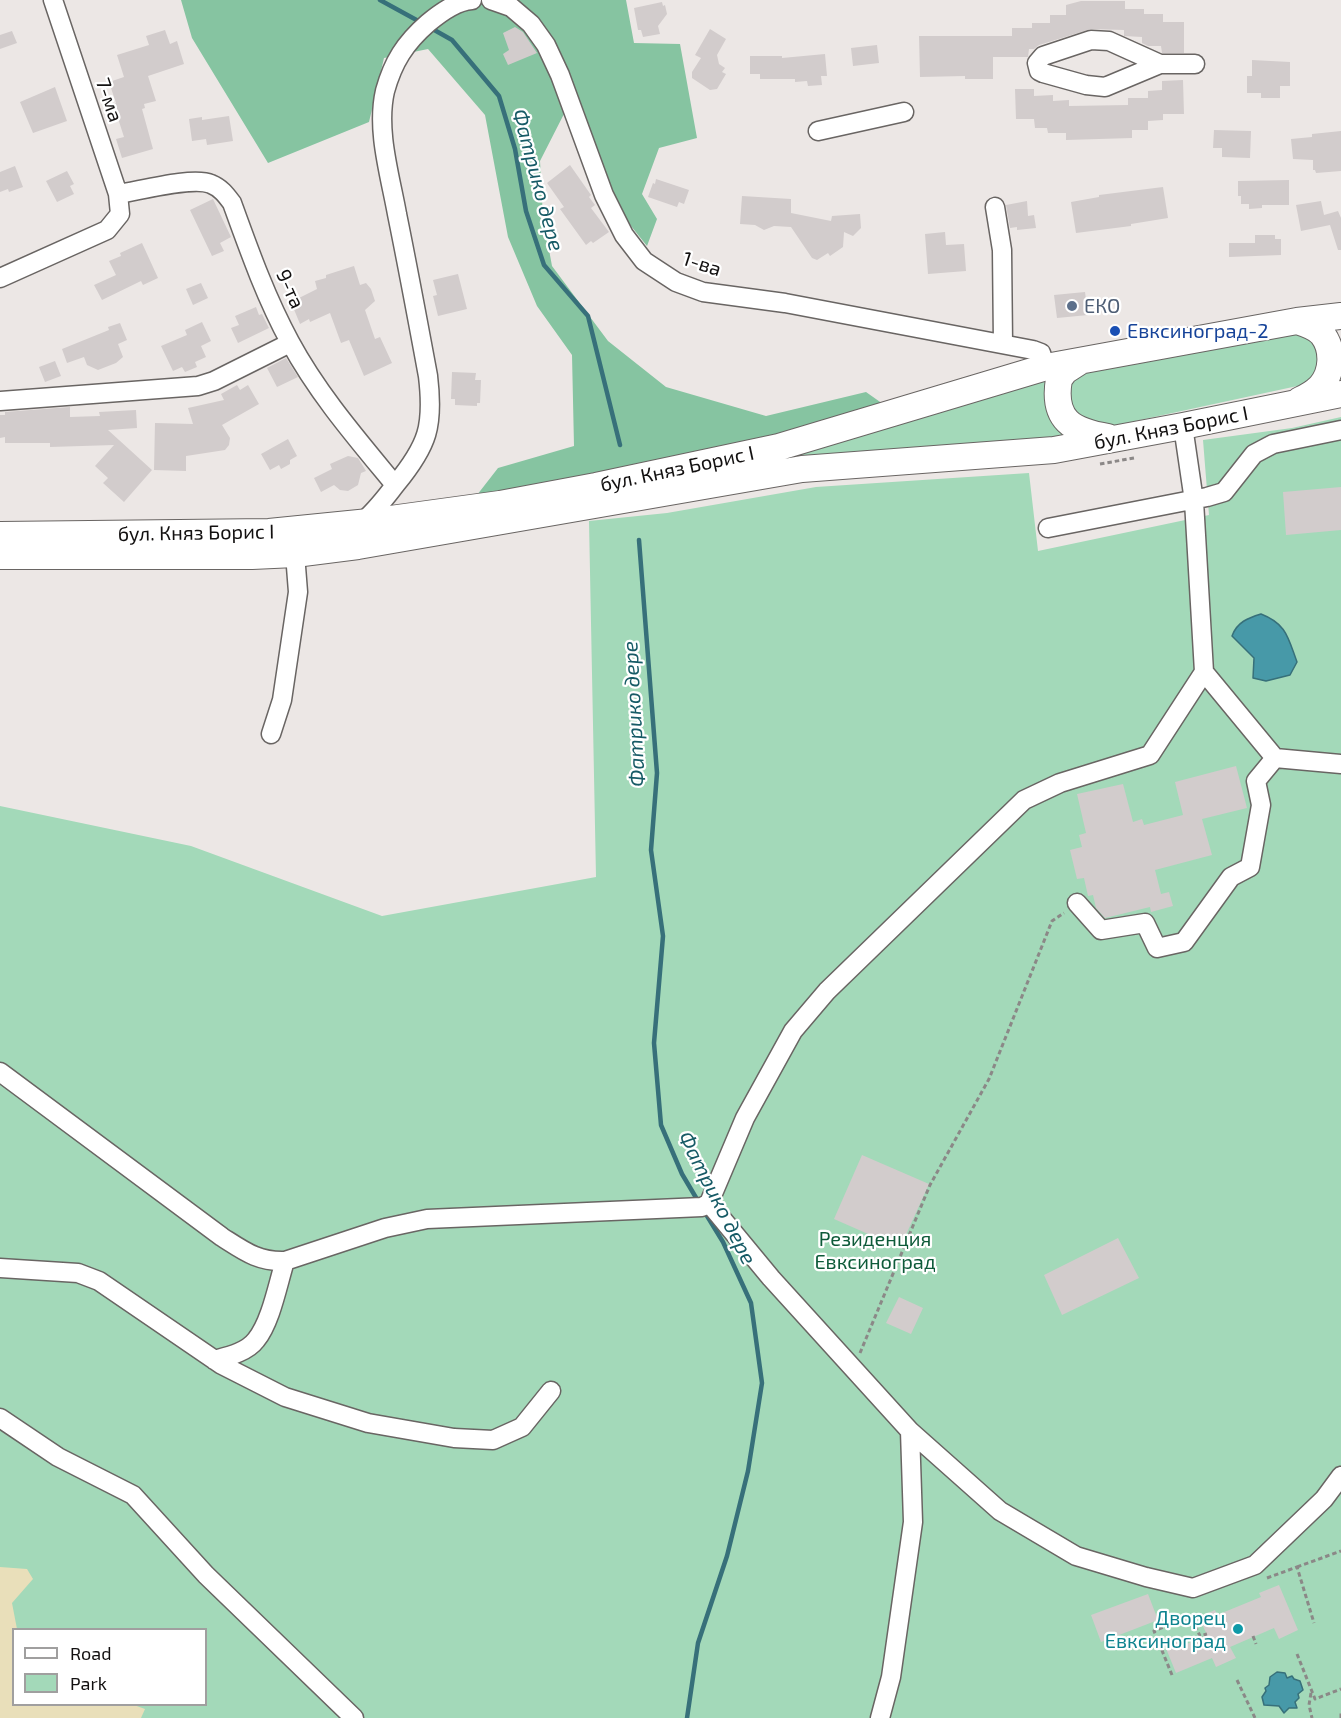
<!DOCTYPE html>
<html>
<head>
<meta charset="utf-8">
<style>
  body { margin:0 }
  #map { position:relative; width:1341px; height:1718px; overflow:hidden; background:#ece7e5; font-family:"Exo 2",sans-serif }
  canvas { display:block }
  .legend { position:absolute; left:12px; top:1628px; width:195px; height:78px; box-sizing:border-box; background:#fff; border:2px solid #a09f9f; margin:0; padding:8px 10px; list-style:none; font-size:18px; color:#121010 }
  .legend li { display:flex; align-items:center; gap:12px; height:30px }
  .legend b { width:30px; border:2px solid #a09f9f }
</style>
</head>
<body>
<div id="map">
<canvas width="1341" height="1718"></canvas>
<ul class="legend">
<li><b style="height:8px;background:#fff"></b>Road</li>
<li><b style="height:16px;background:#a3d9b9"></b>Park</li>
</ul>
</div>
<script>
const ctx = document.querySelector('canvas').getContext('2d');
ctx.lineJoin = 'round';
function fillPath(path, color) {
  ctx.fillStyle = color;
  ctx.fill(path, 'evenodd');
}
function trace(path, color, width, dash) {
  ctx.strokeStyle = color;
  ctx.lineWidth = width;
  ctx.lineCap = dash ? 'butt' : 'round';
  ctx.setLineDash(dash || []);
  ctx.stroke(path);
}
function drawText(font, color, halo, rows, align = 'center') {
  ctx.font = font + ' "Exo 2",sans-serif';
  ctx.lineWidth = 4.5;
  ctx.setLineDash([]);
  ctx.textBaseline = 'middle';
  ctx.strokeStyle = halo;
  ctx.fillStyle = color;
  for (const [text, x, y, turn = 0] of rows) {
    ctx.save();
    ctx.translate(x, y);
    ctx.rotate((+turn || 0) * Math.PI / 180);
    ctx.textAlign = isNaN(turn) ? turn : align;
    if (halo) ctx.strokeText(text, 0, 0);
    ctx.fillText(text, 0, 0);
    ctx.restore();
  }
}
fillPath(new Path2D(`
  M1295,334l11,1 12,8 1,33 -17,9 -199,43 -30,-10 -7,-27 4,-9 9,-8z
  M1053,380l11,53 -2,4 -169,15 -107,6v-5l200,-60z
  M1341,417v1301h-1341v-912l191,40 191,70 214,-39 -7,-356 78,-8 149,-26 213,-14 9,78 171,-36 -6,-75 89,-12zM14,1630h192v74h-192z`), '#a3d9b9');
fillPath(new Path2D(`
  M181,0h445l8,43 46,1 17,94 -38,10 -17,46 15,25 -10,27 -24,-30 -24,-58 -15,-47 -18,-1 -26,51 3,56 9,49 56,75 58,46 100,29 100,-24 17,12 -100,33 -306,58 21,-27 76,-22 -2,-91 -35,-49 -29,-69 -23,-122 -57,-66 -44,9 -15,64 -101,41 -76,-125z`), '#86c4a1');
fillPath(new Path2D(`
  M0,1567l27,2 6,10 -21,24 5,26 -3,1v74l120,1 11,4 -4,9h-141z`), '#e9dfba');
const water = new Path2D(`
  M1261,614c26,10 27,24 36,48l-7,13 -24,6 -13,-3 1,-20 -22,-22c5,-14 16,-18 29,-22z
  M1277,1672l8,1 2,5 5,-2 2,3 6,2 3,9 -5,4 1,4 -4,4 2,6h-8l-5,5 -5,-7 -15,-1 -2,-8 4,-6 -1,-3 4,-3 1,-8z`);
fillPath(water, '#4799a8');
trace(water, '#37707a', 1.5);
trace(new Path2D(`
  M380,0l42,23
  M429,27l23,13 47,56 16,53 11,62 18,54 44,51 32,129
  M639,540l18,233 -6,77 12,86 -9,107 7,82 21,49 16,27
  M687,1718l11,-75 29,-87 21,-85 14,-88 -11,-80 -28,-61 -19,-31`), '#37707a', 4.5);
fillPath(new Path2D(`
  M1081,1h44v8h19v5h19v8h21v31h-22l-1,-7h-13l-6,-3v-6l-18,-1v-6l-33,-1 -52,16 -5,4h-5l-1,8h-35v22h-28v-3l-45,1 -1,-41h93v-8h20v-5h18v-8h16v-10z
  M662,2l1,4 2,-1 2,9 -9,12 2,8 -17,3 -2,-7h-3l-4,-22z
  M515,27l8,5 14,21 -29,12 -5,-11 6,-4 -6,-17z
  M710,29l16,10 -9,16 2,9 6,4 -3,4 4,2 -9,15 -7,1 -18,-12v-6l9,-14 -6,-3z
  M165,30l5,14 7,-3 7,23 -36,12 8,25 -12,3 1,4 -3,1 11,40 -31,9 -6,-19 8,-2 -11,-34h3l-7,-21 15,-5 -7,-22 32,-10 -3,-9z
  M12,31l5,12 -17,6v-14z
  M877,45l2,18 -26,3 -2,-18z
  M825,54l2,22h-6l1,9 -14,1 -1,-5 -12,1v-3h-35v-5h-10v-18h32v2z
  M1252,60l38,2v24h-10v12h-19v-5h-14v-17h5z
  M1183,80l1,34h-21v6l-15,1v9h-16v8l-66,2v-7h-18l-1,-5h-12l-1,-9h-18l-1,-30h19v7l19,-1v6l16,-1v6l59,-1v-7h20v-7l14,-1v-9z
  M55,87l12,34 -34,12 -13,-31z
  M229,116l4,25 -26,4 -1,-6 -14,2 -3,-22 13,-2v3z
  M1214,130l37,1 -1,27 -28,-1v-9h-9z
  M1341,131v40l-25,2 -1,-3h-2v-10l-20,-1 -2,-20 21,-2v-3z
  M570,165l21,30 -2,2 6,8 -4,3 18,24 -16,11 -2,-2 -5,4 -26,-36 4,-2 -17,-24z
  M15,166l8,21 -14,5 -1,-3 -8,3v-20z
  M67,171l7,13 -4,2 4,8 -17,8 -11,-21z
  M656,179l33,11 -5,14 -5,-2 -2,5 -29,-10 5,-14 2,1z
  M1289,180v25h-27v3l-13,1v-5h-8v-8h-3v-15z
  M1163,187l5,31 -37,6v2l-55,7 -5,-31 28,-5v-2z
  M742,196l49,3v14l40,8 1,-5 28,-2 1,14 -8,8 -9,-4 -1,15 -13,9 -2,-3 -11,7 -5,-2 -21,-31 -17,-1 -10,4 -9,-5 -15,-1z
  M213,199l18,38 -11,6 4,8 -12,5 -22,-46z
  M1027,201l1,15 6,-1 2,13 -19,2v-3l-7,1 -4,-23z
  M1321,201l3,14 14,-4 3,7v32h-3l-8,-25 -29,6 -5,-26z
  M945,232l1,13 18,-1 2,27 -38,3 -3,-40z
  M1255,235h20v4h6v16l-52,2v-14h26z
  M142,243l16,35 -15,7 -2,-4 -39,19 -8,-15 22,-10 -7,-14 12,-5 -1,-3z
  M354,266l6,19 6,-2 5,6 4,12 -10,9 10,29 5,-2 12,26 -28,13 -15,-36 -8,3 -11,-30 -20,9 -1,-3 -9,5 -7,-17 2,-1 -2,-5 24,-12 -2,-8 11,-3v-3z
  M458,274l9,35 -29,7 -5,-20 4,-1 -4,-15z
  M201,283l7,15 -15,7 -7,-16z
  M1085,292l3,23 -31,3 -3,-23z
  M256,307l3,8 3,-1 7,14 -31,15 -7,-15 8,-3 -4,-9z
  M202,322l9,19 -10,5 5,11 -11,5 2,5 -12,5 -3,-5 -9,4 -12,-25 26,-11 -2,-5z
  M120,323l7,17 -9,4 5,13 -7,6 -18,7 -11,-5 -3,-8 -17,6 -5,-14 47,-19 -1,-3z
  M286,358l12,19 -21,10 -10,-19z
  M55,361l6,15 -16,6 -6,-15z
  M452,372l24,1 -1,7h6l-1,23h-3v3l-22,-1v-6h-4z
  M237,385l3,5 8,-5 11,19 -37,21 8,13 -1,7 -4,5 -39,6v15l-32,-1 1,-47 38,1 -5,-16 36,-8 -3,-6z
  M70,407v10l30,-1 -1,-4 37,-2 1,18 -29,2 44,40 -28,32 -21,-19 5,-5 -13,-12 19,-21 -64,2v-4h-45v-6l-5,1v-23h5v-3z
  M288,439l9,17 -7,4v4l-9,5 -2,-4 -9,5 -9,-16z
  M348,456l10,2 8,13 -5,2 -3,12 -10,6 -8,-1 -6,-5 -13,7 -7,-14 18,-9 -2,-5z
  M1341,487v43l-55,5 -3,-43z
  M1236,766l11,42 -45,11 10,36 -57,15 6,24 8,-2 4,14 -22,6 -1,-5 -45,11 -9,-10 -3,-13 -5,1 -4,-18 -7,1 -7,-29 12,-3 -3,-12 7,-2 -9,-39 46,-10 10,38 9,-3 2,6 39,-10 -8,-33z
  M862,1155l67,29 -29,64 -66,-29z
  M1118,1238l21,40 -77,37 -18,-40z
  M899,1297l24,11 -12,26 -25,-11z
  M1279,1585l19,45 -19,9 -5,-11 -44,19 6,11 -20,9 -4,-9 -36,15 -11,-27 13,-5 2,6 27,-12 -8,-18 16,-7 2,5 44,-18 -2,-4z
  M1148,1594l10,26 -57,22 -10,-27z`), '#d2cccc');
const minor = new Path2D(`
  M491,0l20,7 20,17 15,21 14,30 44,120 20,40 20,26 32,21 27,10 82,11 248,47 8,3 5,14
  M1160,64l-51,-23 -18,-1 -48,16 -6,7 2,8 4,2 43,12 19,2 55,-23h35
  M818,131l86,-19
  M118,194c21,-3 75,-18 93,-10 10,4 15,11 21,19 17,47 34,95 58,139 28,52 68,98 105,143
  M995,207l7,43 1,94
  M0,278l107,-48 13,-16 -2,-20 -65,-194
  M0,401l198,-15 16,-5 76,-38
  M1183,426l11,75 10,171 71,86 66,6
  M361,523c14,-11 24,-25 35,-39 32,-39 38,-58 32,-108 -10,-54 -20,-108 -31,-162 -7,-39 -21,-84 -12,-123 8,-29 20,-48 43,-68 12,-10 28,-22 44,-23
  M1048,528l159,-31 17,-5 30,-38 19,-10 68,-14
  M271,734l11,-34 16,-108 -3,-38
  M1077,903l24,27 44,-7 12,25 27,-6 47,-65 19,-10 11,-62 -5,-24 19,-23
  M0,1072l222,165c22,14 36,25 63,24l100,-33 42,-9 275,-12 7,-4
  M0,1268l78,5 21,8 123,84 63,32 83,26 86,15 39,2 29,-13 29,-36
  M214,1360c15,-4 33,-8 42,-20 15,-18 22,-57 29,-79
  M0,1418l58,39 75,38 73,80 148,143
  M910,1431l90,80 76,45 70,21 47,11 62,-23 69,-66 17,-23
  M880,1718l11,-41 22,-155 -3,-91 -139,-153 -62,-75 36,-85 48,-87 34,-40 197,-191 36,-17 90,-28 54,-83`);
const highway = new Path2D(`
  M1297,321c9,3 19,6 25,13 12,15 11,39 -2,53 -5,5 -13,10 -20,13
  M1079,362l-14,9 -6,8c-7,41 13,52 49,58
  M0,535l269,-3 100,-10 131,-18 96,-18 183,-39 267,-80 251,-46 44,-5
  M0,556h252l43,-2 63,-8 444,-77 252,-19 129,-24 158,-32`);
trace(minor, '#696563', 21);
trace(highway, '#696563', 28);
trace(new Path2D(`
  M1100,464l34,-6v-3
  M860,1353l70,-168 59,-106 63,-158 12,-8
  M1297,1567l44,-16
  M1267,1578l30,-11 17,56
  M1192,1619l8,17 7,-2
  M1253,1636l3,8
  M1297,1654l18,45 26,-10
  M1172,1675l-18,-44 31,-13
  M1237,1680l18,38
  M1311,1693l-2,12 3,13
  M1341,1718v-6`), '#8b8887', 3, [4.5, 3]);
trace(minor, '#fff', 18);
trace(highway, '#fff', 26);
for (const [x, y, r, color] of [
  [1072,306,6,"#5c6f8a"],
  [1115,331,6,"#1a4fb4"],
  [1238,1629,6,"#0f9aa8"]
]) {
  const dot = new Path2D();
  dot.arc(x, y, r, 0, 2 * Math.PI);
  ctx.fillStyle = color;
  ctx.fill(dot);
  trace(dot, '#fff', 2);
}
drawText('20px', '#121010', '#fff', [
  ["7-ма",109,100,71],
  ["1-ва",702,264,18],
  ["9-та",290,289,66],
  ["бул. Княз Борис I",1171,428,-11],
  ["бул. Княз Борис I",677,469,-12],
  ["бул. Княз Борис I",196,533,-1]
]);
drawText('20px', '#4e5e75', '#fff', [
  ["ЕКО",1084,306]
], 'left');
drawText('20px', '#164399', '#fff', [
  ["Евксиноград-2",1127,331]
], 'left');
drawText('20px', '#0d5a39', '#fff', [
  ["Резиденция",875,1239],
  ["Евксиноград",875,1262]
]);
drawText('20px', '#0d838f', '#fff', [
  ["Дворец",1226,1618],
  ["Евксиноград",1226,1641]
], 'right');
drawText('italic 21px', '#175b66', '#fff', [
  ["Фатрико дере",538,180,75],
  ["Фатрико дере",634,714,-93],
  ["Фатрико дере",717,1198,63]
]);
</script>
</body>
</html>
